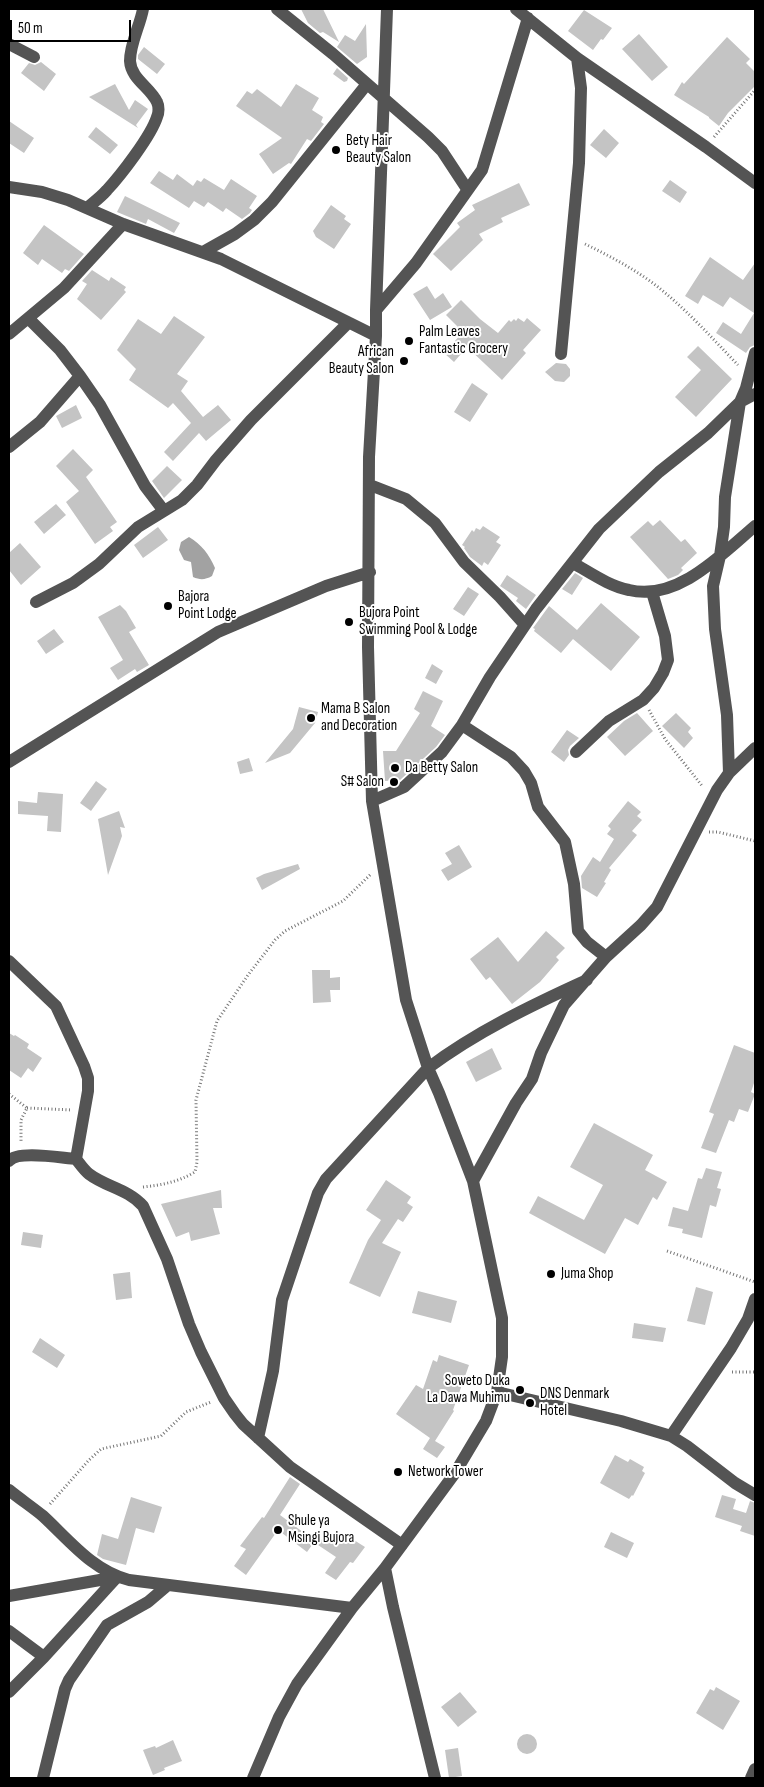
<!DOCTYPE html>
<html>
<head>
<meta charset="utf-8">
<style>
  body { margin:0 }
  #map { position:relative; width:764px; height:1787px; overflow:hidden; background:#fff; font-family:"Sofia Sans Condensed",sans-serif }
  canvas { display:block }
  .frame { position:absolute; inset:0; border:10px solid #000; pointer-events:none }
  .scale { position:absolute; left:10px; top:20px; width:121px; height:22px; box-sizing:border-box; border:2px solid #000; border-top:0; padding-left:6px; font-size:15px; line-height:18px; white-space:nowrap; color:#000; -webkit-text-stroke:4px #fff; paint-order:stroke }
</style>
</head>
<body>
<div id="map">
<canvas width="764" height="1787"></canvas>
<div class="frame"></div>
<div class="scale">50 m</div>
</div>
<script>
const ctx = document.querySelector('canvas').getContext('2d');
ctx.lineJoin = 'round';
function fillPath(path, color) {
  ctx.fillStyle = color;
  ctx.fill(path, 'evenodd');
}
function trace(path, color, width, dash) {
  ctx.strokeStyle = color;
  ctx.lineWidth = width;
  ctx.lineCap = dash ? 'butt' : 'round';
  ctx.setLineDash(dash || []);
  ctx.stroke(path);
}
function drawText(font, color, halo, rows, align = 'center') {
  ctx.font = font + ' "Sofia Sans Condensed",sans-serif';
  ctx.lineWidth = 4;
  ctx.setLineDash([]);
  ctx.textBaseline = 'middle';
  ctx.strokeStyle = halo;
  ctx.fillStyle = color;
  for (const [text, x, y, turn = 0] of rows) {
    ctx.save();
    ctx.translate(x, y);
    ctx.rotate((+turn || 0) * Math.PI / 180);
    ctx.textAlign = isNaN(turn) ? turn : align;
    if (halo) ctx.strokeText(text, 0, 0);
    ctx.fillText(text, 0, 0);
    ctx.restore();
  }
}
fillPath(new Path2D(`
  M189,537c13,8 20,17 26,31l-3,8c-7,4 -12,4 -19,1l-2,-15 -7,-2 -5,-10 2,-8z`), '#a2a2a2');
fillPath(new Path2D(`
  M301,9h22l16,33 -16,-10 -3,1 -12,-10z
  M584,10l28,18 -9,12 -2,-1 -8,11 -25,-19z
  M366,24l1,33 -10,7 -20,-17 8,-12 10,6z
  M639,34l29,33 -16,14 -30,-32z
  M727,37l23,22 -4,4 9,9v14l-27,27 -9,13 -10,-8v-1l-35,-22 8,-13 2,2z
  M144,47l21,17 -8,10 -19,-15v-4z
  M41,62l15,12 -12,17 -23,-18 8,-10 6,2z
  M337,68l11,10 -1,3 -3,1 -11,-8z
  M115,84l14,26 6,-10 13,9 -12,16 2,3 -49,-31z
  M296,84l23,14 -7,12 11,7 -2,5 3,2 -13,17 -4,-2 -16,25 -2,-1 -16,11 -14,-20 23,-16 -46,-32 11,-15 5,3 5,-5 24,18z
  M9,121l25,17 -10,15 -15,-10z
  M96,127l22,18 -8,9 -22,-17z
  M604,129l15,14 -13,15 -16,-13z
  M159,171l14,9 4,-6 16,12 4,-6 4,2 3,-4 20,12 7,-11 26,17 -8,12 3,2 -2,3 -8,6 -16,-11 -3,4 -15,-10 -4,5 -10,-6 -5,7 -39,-25z
  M670,180l17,12 -7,11 -18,-12z
  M519,183l11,22 -29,13 2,4 -24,12 4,6 -32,31 -18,-17 27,-27 -3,-4 18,-13 -3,-5z
  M125,196l55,27 -6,10 -26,-14 -2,5 -29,-12z
  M331,205l15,11 -2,3 7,5 -17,25 -18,-12 -3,-6z
  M44,225l40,29 -15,17 -4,-2 -3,4 -20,-14 -4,6 -15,-12z
  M710,257l33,23 12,-17v82l-5,2 -4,6 -30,-20 7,-11 18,12 13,-21 -24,-16 -7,10 -20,-12 -5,9 -13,-8z
  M92,270l17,11 2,-4 15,10 -2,3 2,2 -25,28 -24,-21 10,-15 -5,-3z
  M427,286l8,13 8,-6 9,14 -22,13 -17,-26z
  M461,300l19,19 18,14 11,-13 2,2 3,-3 2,2 2,-3 6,4 3,-4 14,12 -18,20 3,3 -24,27 -35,-33 -13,15 -10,-9 19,-21 -17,-17z
  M174,316l31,21 -28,37 11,7 -7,10 22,26 15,-12 13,15 -25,21 -7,-8 -26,28 -9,-9 27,-29 -18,-20 -5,5 -39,-28 7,-11 -19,-19 21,-31 23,15z
  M698,346l34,33 -36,38 -21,-20 26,-27 -14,-13z
  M556,363l10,1 4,5v7l-6,6 -9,-1 -10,-9z
  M472,383l16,11 -18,28 -16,-10z
  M76,405l6,13 -20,10 -6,-12z
  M73,449l20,21 -7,7 31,45 -7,5 3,4 -18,13 -29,-42 13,-11 -23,-25z
  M167,466l15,14 -18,18 -12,-17z
  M56,504l10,11 -22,19 -10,-12z
  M660,520l21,22 4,-3 12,14 -16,15 2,2 -5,5 -10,4 -38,-42 18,-16 5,5z
  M483,526l17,11 -4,5 5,3 -13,20 -4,-3 -2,4 -12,-9 -6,-9 1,-1 -3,-2 10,-15 2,2 2,-4 4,2z
  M158,527l10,13 -25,18 -9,-13z
  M20,543l21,24 -20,18 -12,-15v-17z
  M575,573l8,5 -11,17 -10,-6z
  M507,575l29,20 -10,14 -10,-8 2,-3 -18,-12z
  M468,587l11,7 -15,22 -11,-7z
  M601,603l39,34 -29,34 -38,-32 -12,14 -27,-22 1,-2 -2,-1 16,-22 28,24z
  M120,605l6,6 10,17 -7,4 20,33 -12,7 -2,-3 -17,11 -8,-12 13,-8 -25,-43z
  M54,629l10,13 -18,12 -9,-13z
  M432,664l11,7 -7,13 -11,-6z
  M423,691l20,10 -12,25 14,9 -9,12 -36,33 -15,1 -2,-30h13l24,-38 -6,-4z
  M299,707l19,5 -3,11 -25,30 -25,10 28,-34z
  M637,713l16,18 -28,25 -18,-19 17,-16z
  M676,713l15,15 -3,4 5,6 -9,10 -22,-22z
  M567,730l12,8 -9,8 -2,4 1,5 -5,7 -13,-10z
  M249,758l4,13 -13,3 -3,-12z
  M96,781l11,8 -16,22 -11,-8z
  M38,792l25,2 -2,38 -14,-1 1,-15 -30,-2v-13l19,2z
  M628,801l13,11 -4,4 5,4 -10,11 5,4 -28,33 2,2 -7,12 2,1 -9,14 -15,-9 -1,-12 12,-19 7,5 14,-23 -7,-5 4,-5 -3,-3z
  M119,811l6,17 -5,-1 2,9 -14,39 -10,-56z
  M459,845l13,22 -24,14 -7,-11 11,-6 -7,-11z
  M298,864l2,5 -38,21 -6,-12 8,-4z
  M546,931l19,17 -9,9 3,3 -19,22 -28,22 -22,-27 -4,3 -16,-21 28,-22 20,25z
  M312,970h18v8l10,-1v13h-10l1,12 -18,1z
  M9,1033l5,3 1,-1 14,9 -2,4 15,10 -9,14 -5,-4 -7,10 -12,-8z
  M734,1045l21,8v27l-4,12 4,2 -7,18 -9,-3 -5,13 -5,-2 -13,33 -15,-5 13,-34 -5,-2z
  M492,1048l10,21 -26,13 -10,-20z
  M594,1123l59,32 -8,15 22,12 -10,18 -4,-3 -15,28 -13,-7 -20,36 -76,-41 9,-17 46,24 19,-35 -33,-18z
  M706,1168l16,4 -5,16 4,1 -5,18 -6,-2 -8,33 -20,-5 1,-4 -15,-3 5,-19 15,4 10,-33 4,1z
  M386,1180l25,17 -4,6 6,4 -10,15 -5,-3 -16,24 19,9 -21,45 -31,-14 19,-43 13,-20 -15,-10z
  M221,1190l1,18h-9l7,26 -29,7 -2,-9 -13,5 -15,-33z
  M23,1232l20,3 -2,13 -20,-3z
  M130,1272l2,26 -16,2 -3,-26z
  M696,1287l17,5 -8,33 -18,-4z
  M418,1291l39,10 -6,22 -39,-10z
  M634,1323l32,5 -3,14 -31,-4z
  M40,1338l25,17 -8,13 -25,-16z
  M439,1355l30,10 -16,45 1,1 -19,30 10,6 -8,11 -14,-9 7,-11 -34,-24 20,-29 7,4 10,-29 4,2z
  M615,1455l13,7 2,-3 14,8 -2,4 3,2 -12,23 -1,-1 -3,4 -29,-16z
  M290,1477l10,7 -20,31 35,26 -8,11 -29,-22 -32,45 -12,-9 12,-17 -6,-3 22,-29 2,1z
  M722,1495l14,4 -3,10 13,4 4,-12 5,2v33l-15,-5 2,-5 -27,-9z
  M131,1497l31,10 -8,26 -18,-5 -10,37 -23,-6 -6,-4 5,-21 16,5z
  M611,1532l23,11 -7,15 -23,-11z
  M326,1533l15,10 5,-8 19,12 -12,16 -3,-1 -14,18 -11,-7 11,-16 -18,-12z
  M716,1687l24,14 -17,29 -27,-17 14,-24 4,2z
  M460,1692l17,20 -19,15 -17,-20z
  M517 1744a10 10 0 1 1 20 0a10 10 0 1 1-20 0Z
  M173,1740l9,21 -18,7 1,2 -12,5 -10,-25 12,-4 1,2z
  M458,1748l4,28 -13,2 -4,-28z`), '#c4c4c4');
trace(new Path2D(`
  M714,137l41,-47
  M585,244c25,12 51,26 73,43 29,23 54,51 80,78
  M649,710l16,29 38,48
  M709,832h9l37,9
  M9,1094l18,14 -6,12v22
  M27,1108l45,2
  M143,1187c19,-2 35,-5 52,-15l2,-10 -1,-62 21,-79 31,-46 27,-35 10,-9 58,-30 28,-27
  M667,1251l88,31
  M732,1372h23
  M50,1504l39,-44 12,-11 60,-13 25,-24 25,-10`), '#767676', 3, [1, 2.5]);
trace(new Path2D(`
  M277,9l56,45 95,83 14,14 25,38
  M516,9l61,49 129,89 49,36
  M9,44l25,13
  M9,187l33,5 26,8 55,24 98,35 155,77
  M87,208c7,-6 14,-11 20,-18 14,-15 44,-54 50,-73 2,-4 2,-11 0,-15 -7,-15 -26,-23 -27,-41 0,-18 10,-35 13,-52
  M203,252l32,-18 19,-14 18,-18 95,-118
  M376,310l40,-47 66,-93 46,-152
  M29,319l31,31 20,26 20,29 45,81 19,25
  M9,334l55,-46 59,-64
  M561,354l18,-191 2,-75 -4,-30
  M9,447l31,-25 40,-46
  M370,485l36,14 29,24 29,39 36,35 25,28
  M573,563c18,10 36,23 56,27 48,12 93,-36 126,-64
  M36,602l37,-19 26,-19 39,-37 44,-27 15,-15 19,-25 35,-40 97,-97
  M462,725l49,32 13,14 7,12 7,24 27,35 9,42 4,47 9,11 19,15
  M576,752l33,-31 34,-21 11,-12 9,-15 5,-13 -3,-24 -13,-44
  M9,762l209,-130 108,-46 44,-14
  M729,773l-2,-58 -12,-86 -2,-43 7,-30 4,-29 1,-30 15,-95 15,-8
  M372,801l32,-14 38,-35 20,-27 28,-48 46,-68 63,-80 60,-57 49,-39 32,-31 6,-14 9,-35
  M9,961l47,45 28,60 4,12v13l-12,68c4,5 8,11 13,15 17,13 39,15 54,32l24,53 22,65 12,28 23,46 11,16 8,10 47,43 112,78
  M9,1161c9,-11 52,-3 67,-2
  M473,1181l43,-78 16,-24 9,-26 23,-48 42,-48 35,-32 16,-18 60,-117 12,-17 26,-25
  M497,1392l124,29 50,15 16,10 48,37 20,12
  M671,1436l60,-88 17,-29 7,-20
  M258,1438l15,-67 9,-71 36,-107 8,-14 102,-111c48,-36 104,-63 159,-88
  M9,1490c11,9 23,17 34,26 26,24 50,55 86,64l223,28
  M385,1568l8,39 42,171
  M9,1596l108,-19
  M9,1631l35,26
  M9,1692l35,-35 73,-80
  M43,1778l22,-89 4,-9 38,-55 41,-23 20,-17
  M253,1778l26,-61 18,-33 55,-76 33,-40 70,-95 31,-52 11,-29 5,-35v-39l-29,-137 -34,-88 -11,-25 -22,-68 -34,-199 -4,-154 1,-190 7,-121v-26l11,-301
  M751,1778l4,-9`), '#545454', 12);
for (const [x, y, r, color] of [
  [336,150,5,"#000"],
  [409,341,5,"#000"],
  [404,361,5,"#000"],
  [168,606,5,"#000"],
  [349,622,5,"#000"],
  [311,718,5,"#000"],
  [395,768,5,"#000"],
  [394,782,5,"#000"],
  [551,1274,5,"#000"],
  [520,1390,5,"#000"],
  [530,1403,5,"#000"],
  [398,1472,5,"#000"],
  [278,1530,5,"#000"]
]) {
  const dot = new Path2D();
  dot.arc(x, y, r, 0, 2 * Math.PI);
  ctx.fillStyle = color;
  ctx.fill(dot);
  trace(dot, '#fff', 2);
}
drawText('15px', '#000', '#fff', [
  ["Bety Hair",346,141],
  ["Beauty Salon",346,158],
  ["Palm Leaves",419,332],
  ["Fantastic Grocery",419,349],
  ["African",394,352,"right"],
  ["Beauty Salon",394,369,"right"],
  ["Bajora",178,597],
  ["Point Lodge",178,614],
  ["Bujora Point",359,613],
  ["Swimming Pool & Lodge",359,630],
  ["Mama B Salon",321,709],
  ["and Decoration",321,726],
  ["Da Betty Salon",405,768],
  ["S# Salon",384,782,"right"],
  ["Juma Shop",561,1274],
  ["Soweto Duka",510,1381,"right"],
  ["La Dawa Muhimu",510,1398,"right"],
  ["DNS Denmark",540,1394],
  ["Hotel",540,1411],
  ["Network Tower",408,1472],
  ["Shule ya",288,1521],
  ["Msingi Bujora",288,1538]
], 'left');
</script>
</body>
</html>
